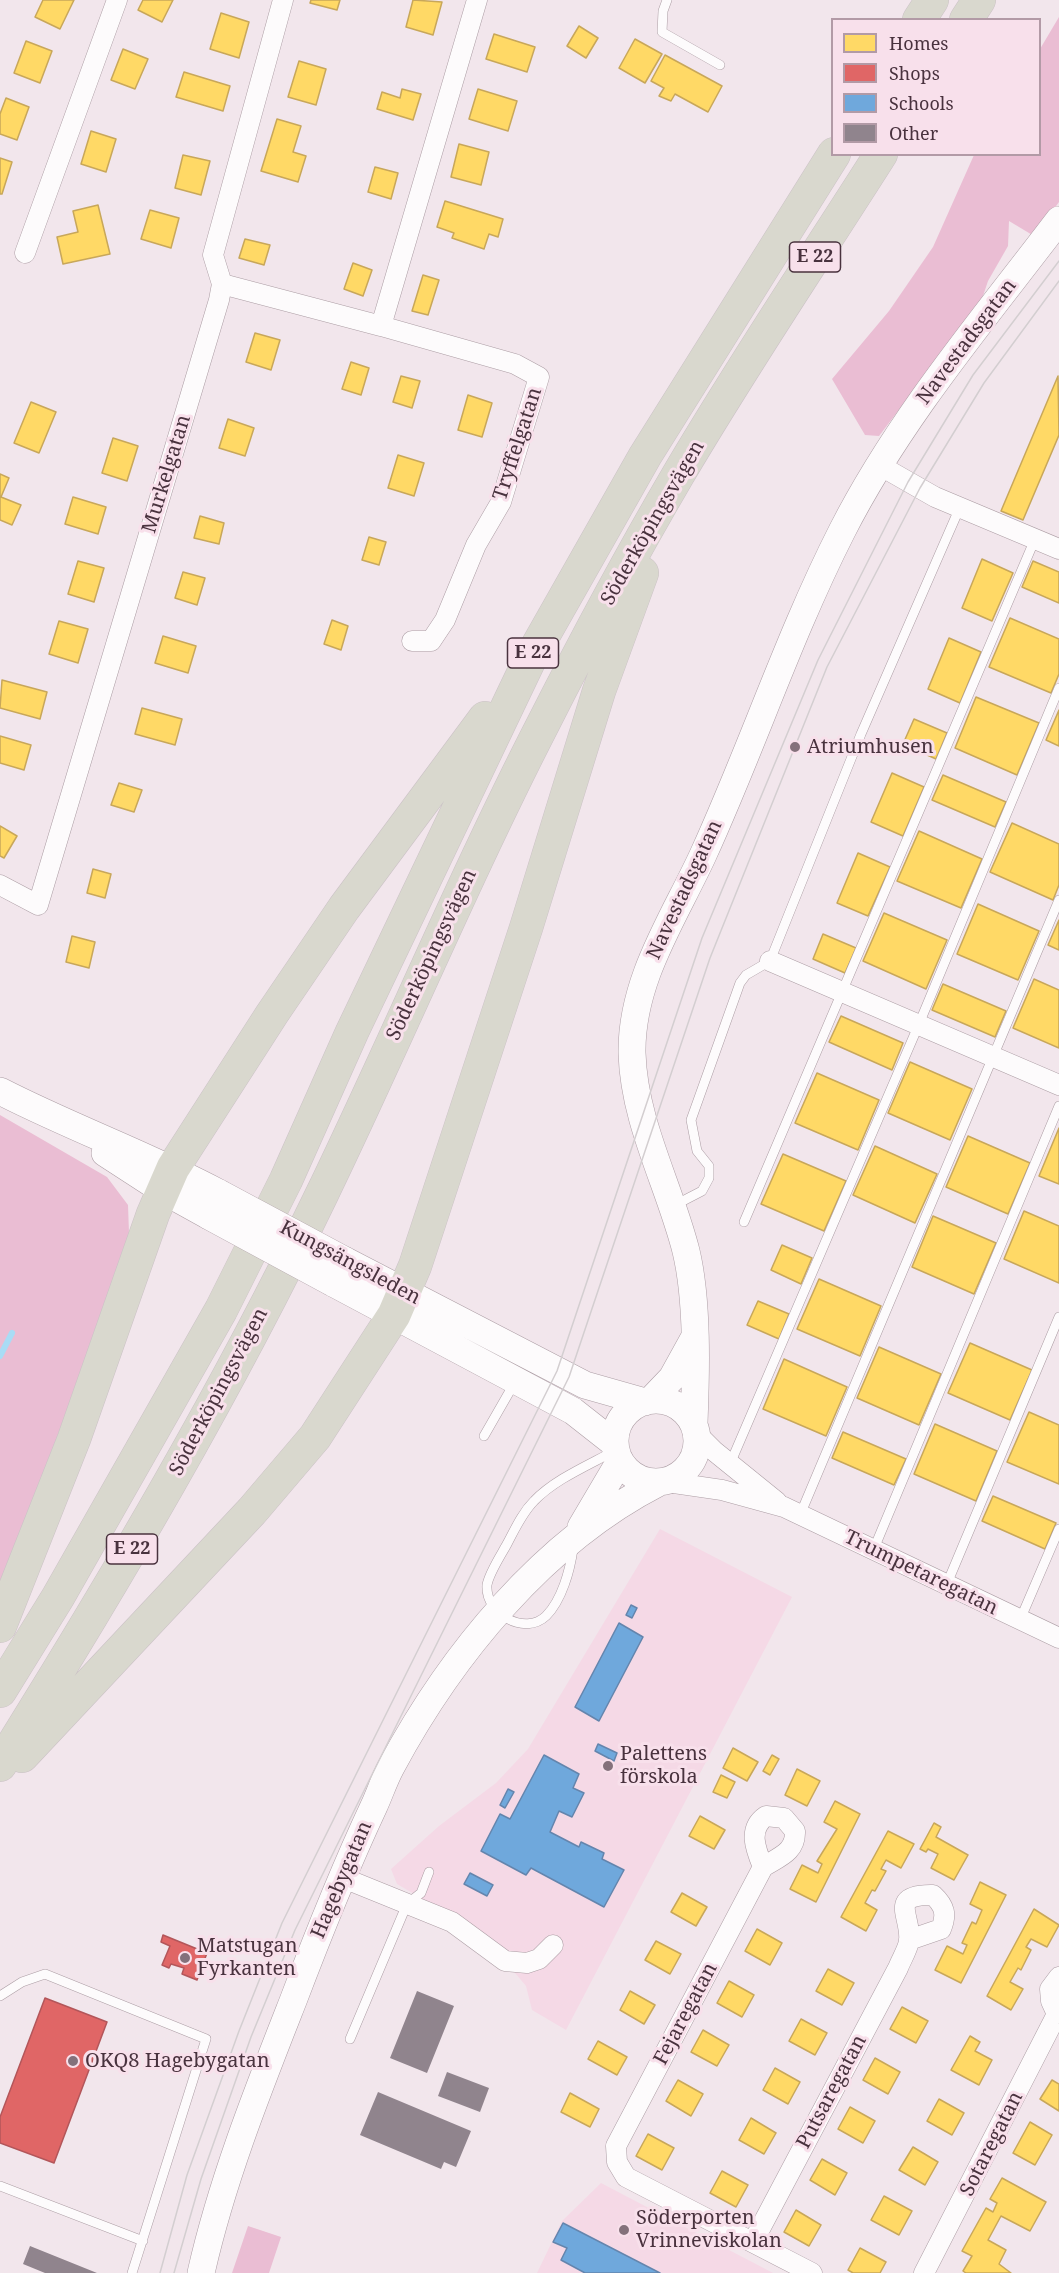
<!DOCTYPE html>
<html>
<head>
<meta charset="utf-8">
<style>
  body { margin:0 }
  #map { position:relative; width:1059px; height:2273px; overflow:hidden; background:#f2e6ec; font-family:"Noto Serif",serif }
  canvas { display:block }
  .legend { position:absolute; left:831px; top:18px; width:210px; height:138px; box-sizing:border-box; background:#f8e0eb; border:2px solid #b29aa6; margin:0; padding:8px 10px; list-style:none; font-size:18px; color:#49323e }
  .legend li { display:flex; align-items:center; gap:12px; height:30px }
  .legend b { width:30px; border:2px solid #b29aa6 }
</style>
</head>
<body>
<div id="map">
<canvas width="1059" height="2273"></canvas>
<ul class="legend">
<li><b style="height:16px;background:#ffd966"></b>Homes</li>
<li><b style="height:16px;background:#e06666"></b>Shops</li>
<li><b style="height:16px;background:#6fa8dc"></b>Schools</li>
<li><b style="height:16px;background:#90848d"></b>Other</li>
</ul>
</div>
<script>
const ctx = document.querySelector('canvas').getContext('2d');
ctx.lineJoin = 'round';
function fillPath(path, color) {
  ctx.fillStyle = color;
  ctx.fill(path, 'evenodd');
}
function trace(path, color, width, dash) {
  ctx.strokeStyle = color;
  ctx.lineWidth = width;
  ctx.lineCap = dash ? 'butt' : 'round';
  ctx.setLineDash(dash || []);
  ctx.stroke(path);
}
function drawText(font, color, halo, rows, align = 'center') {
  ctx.font = font + ' "Noto Serif",serif';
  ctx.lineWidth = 6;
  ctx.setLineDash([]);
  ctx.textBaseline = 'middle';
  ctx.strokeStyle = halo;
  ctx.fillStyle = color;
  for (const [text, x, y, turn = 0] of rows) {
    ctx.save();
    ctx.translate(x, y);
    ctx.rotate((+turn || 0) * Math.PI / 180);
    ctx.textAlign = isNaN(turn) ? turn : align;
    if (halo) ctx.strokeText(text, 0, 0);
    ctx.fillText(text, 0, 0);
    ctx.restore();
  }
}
fillPath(new Path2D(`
  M660,1529l132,68 -226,433 -34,-20 -6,-24 -21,-25 -50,-43 -58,-34 -6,-15 48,-43 57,-43 32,-34z
  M601,2183l172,90h-236l25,-52z`), '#f5d9e6');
fillPath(new Path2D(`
  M1059,17v185l-25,34 -25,-15 -1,25 -20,35 -7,21 -102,134 -14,-1 -33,-56 57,-68 44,-64 41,-92 66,-1v-105z
  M0,1115l107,62 21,28 1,28 -57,166 -72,185z
  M248,2226l33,11 -12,36h-37z`), '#eabdd3');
const homes = new Path2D(`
  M43,0h31l-14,29 -25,-12z
  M143,0h30l-11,22 -24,-12z
  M311,0h29l-3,10 -27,-7z
  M413,0l29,2 -9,33 -27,-8z
  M221,13l28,9 -10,36 -29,-9z
  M579,26l19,12 -12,20 -19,-12z
  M494,34l41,13 -8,25 -41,-13z
  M635,39l27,15 -17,29 -26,-15z
  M26,41l26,10 -12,32 -26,-10z
  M123,49l25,10 -13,30 -24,-9z
  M665,55l57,31 -14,26 -33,-18 -4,7 -12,-5 5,-8 -13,-7z
  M299,61l27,8 -10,36 -28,-8z
  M184,72l46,14 -7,25 -47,-14z
  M402,89l19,5 -8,26 -36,-11 5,-17 18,6z
  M478,89l39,12 -9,30 -39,-12z
  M6,98l23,9 -12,33 -17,-6v-20z
  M277,119l24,7 -8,26 13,4 -8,26 -37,-11z
  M91,131l25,8 -10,33 -25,-8z
  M459,144l30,8 -8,33 -30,-8z
  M183,155l27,6 -9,34 -26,-7z
  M0,158l12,4 -10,32h-2z
  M375,167l23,6 -7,26 -23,-7z
  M445,201l58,18 -5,18 -9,-3 -5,15 -32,-11 2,-5 -17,-6z
  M98,205l12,49 -47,10 -6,-27 21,-5 -5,-21z
  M150,210l29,8 -8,30 -30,-9z
  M245,239l25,6 -6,20 -25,-7z
  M353,263l19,7 -9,26 -19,-7z
  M423,275l16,5 -11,35 -16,-4z
  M255,333l25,7 -9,30 -25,-8z
  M351,362l18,6 -8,27 -19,-6z
  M401,376l19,5 -8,27 -19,-6z
  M1058,376l1,59 -36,85 -22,-9z
  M468,395l24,8 -10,34 -24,-7z
  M31,402l25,10 -17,41 -25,-10z
  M228,419l26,9 -9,28 -26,-8z
  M113,438l25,8 -11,35 -25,-8z
  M398,455l26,8 -10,33 -26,-8z
  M0,474l9,4 -8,19 20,8 -9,20 -12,-5z
  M73,497l33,10 -8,27 -33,-10z
  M200,516l24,7 -5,21 -25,-6z
  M369,537l17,5 -7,23 -17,-5z
  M982,559l31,14 -21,48 -30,-13z
  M78,561l26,7 -10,34 -26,-8z
  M1033,561l26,11v31l-37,-16z
  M183,572l22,6 -8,27 -22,-7z
  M1010,618l49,21v35l-8,19 -62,-26z
  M332,620l16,6 -7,24 -17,-6z
  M59,621l29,8 -10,34 -29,-9z
  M163,636l33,10 -8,27 -33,-10z
  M949,638l32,14 -21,51 -32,-14z
  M2,680l45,12 -7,27 -40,-11z
  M976,697l63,26 -22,52 -62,-27z
  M142,708l40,11 -7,26 -40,-11z
  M1059,710v36l-13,-6z
  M914,719l33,14 -11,26 -33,-15z
  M0,736l31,9 -7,25 -24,-7z
  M892,773l32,14 -21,49 -32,-14z
  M943,775l63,27 -11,25 -63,-27z
  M119,783l23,7 -8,22 -23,-7z
  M1012,823l47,21v41l-6,15 -63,-28z
  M0,826l17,10 -13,22 -4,-2z
  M919,831l63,28 -21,49 -64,-27z
  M858,853l32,14 -22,49 -31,-13z
  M93,869l18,5 -6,24 -18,-5z
  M978,904l61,27 -21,49 -61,-26z
  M884,913l63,27 -21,49 -63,-28z
  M1059,920v30l-11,-5z
  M823,934l33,14 -11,25 -32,-14z
  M72,936l23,6 -6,26 -23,-6z
  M1034,979l25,11v58l-46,-20z
  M943,984l63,27 -11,26 -63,-27z
  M841,1016l62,27 -11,27 -63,-28z
  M910,1062l62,27 -22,51 -62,-27z
  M817,1073l62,27 -21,50 -63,-27z
  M1059,1128v56l-20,-8z
  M968,1136l62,27 -22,51 -62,-27z
  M875,1146l62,28 -22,49 -62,-28z
  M783,1154l63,27 -22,50 -63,-27z
  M1024,1211l35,15v57l-55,-24z
  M933,1216l63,27 -22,51 -62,-27z
  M782,1245l30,13 -11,26 -30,-14z
  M819,1279l62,27 -21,50 -63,-27z
  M758,1301l31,13 -10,25 -32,-14z
  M970,1343l62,27 -22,50 -62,-27z
  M879,1347l62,27 -22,51 -62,-27z
  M784,1359l63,28 -21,49 -63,-27z
  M1029,1412l30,13v59l-52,-22z
  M935,1424l62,27 -21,50 -62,-27z
  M843,1432l63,27 -12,26 -62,-27z
  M993,1496l63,27 -11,26 -63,-28z
  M733,1748l25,14 -11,19 -24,-13z
  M772,1755l7,4 -9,16 -7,-4z
  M797,1769l23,12 -13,25 -22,-11z
  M721,1775l14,7 -8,16 -14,-6z
  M835,1801l25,13 -44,88 -26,-13 12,-24 16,8 4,-9 -5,-3 20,-32 -13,-7z
  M700,1816l25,14 -11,19 -25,-13z
  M934,1823l7,4 -5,10 32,18 -14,25 -23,-12 7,-14 -10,-5 -2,3 -6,-3z
  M888,1831l26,13 -13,24 -15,-8 -5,9 5,2 -11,20 -3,-1 -7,13 12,7 -11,21 -25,-14z
  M980,1882l26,13 -45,88 -26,-13 12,-24 16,8 4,-9 -5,-2 10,-21 4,2 6,-14 -12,-6z
  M682,1893l25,14 -11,19 -25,-14z
  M1034,1909l25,16 -12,22 -16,-8 -5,8 5,3 -10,20 -3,-2 -8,14 13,7 -12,21 -24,-14z
  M757,1929l25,14 -12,22 -25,-14z
  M656,1941l25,13 -11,20 -25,-14z
  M828,1969l26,14 -12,22 -26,-14z
  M729,1981l25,14 -12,22 -25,-14z
  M630,1991l25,14 -11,19 -24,-14z
  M902,2007l26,14 -12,22 -26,-14z
  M801,2019l26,14 -12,22 -26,-14z
  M703,2030l26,15 -12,21 -26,-14z
  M970,2036l10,6 -5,9 17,9 -13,25 -28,-15z
  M598,2041l29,16 -10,18 -29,-16z
  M875,2058l25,14 -12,22 -25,-14z
  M775,2068l25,14 -12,22 -25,-14z
  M678,2080l25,14 -12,22 -25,-15z
  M1052,2080l7,4v27l-19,-12z
  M570,2093l29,16 -9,18 -29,-15z
  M939,2099l25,14 -12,22 -25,-14z
  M850,2107l25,14 -12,22 -25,-14z
  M751,2118l25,15 -12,21 -25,-14z
  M1030,2122l22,13 -17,30 -22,-12z
  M648,2134l26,14 -12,22 -26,-14z
  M913,2147l25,15 -13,23 -26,-15z
  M822,2159l25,14 -12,22 -25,-15z
  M722,2171l26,14 -12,22 -26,-14z
  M1002,2178l44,24 -16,29 -29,-15 -13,24 18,10 -7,14 12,9h-45l-3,-2 9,-15 -10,-5 24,-43 7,4 4,-9 -7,-4z
  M884,2196l28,15 -13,24 -28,-15z
  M796,2210l25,15 -12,21 -25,-14z
  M860,2248l26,14 -6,11h-27l-5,-3z`);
fillPath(homes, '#ffd966');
trace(homes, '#c8a75a', 1.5);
const shops = new Path2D(`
  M163,1935l44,18 -10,27 -15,-6 2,-6 -13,-4 -2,4 -7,-3 8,-19 -9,-4z
  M45,1998l62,24 -53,141 -54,-20v-26z`);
fillPath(shops, '#e06666');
trace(shops, '#b3565a', 1.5);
const schools = new Path2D(`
  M631,1605l6,3 -5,10 -6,-3z
  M619,1623l24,14 -44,84 -24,-14z
  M598,1744l19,9 -3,8 -19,-10z
  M544,1755l35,19 -6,14 11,5 -12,24 -13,-6 -9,21 29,15 2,-5 23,11 -2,6 22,11 -20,37 -73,-39 -5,7 -45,-24 19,-37 10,5z
  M508,1789l6,3 -9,16 -5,-3z
  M470,1873l23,12 -6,11 -23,-12z
  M563,2223l97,50h-75l-24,-13 6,-12 -14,-6z`);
fillPath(schools, '#6fa8dc');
trace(schools, '#6485ad', 1.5);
trace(new Path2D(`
  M0,1356l12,-23`), '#a9dcf5', 6);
fillPath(new Path2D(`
  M417,1991l37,15 -27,67 -37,-15z
  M447,2072l42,16 -9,24 -42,-16z
  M378,2092l93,39 -15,36 -12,-5 -3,7 -81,-34z
  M30,2246l67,27h-52l-22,-9z`), '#90848d');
const lane = new Path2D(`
  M667,0l-4,11 -1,21 58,33
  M675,1205l27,-14 7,-13v-12l-12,-15 -6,-31 49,-137 6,-8 24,-14 91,-227 99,-227
  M744,1222l291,-683
  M484,1436l31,-54
  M730,1464l189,-440 140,-336
  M800,1515l259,-615
  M573,1549c-3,21 -11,51 -27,67 -21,20 -61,-2 -59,-31 2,-12 14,-30 20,-41 8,-15 15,-31 27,-43 21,-22 55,-36 82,-51
  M873,1551l186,-445
  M946,1586l113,-269
  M1020,1620l39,-91
  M0,1996l22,-14 23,-8 161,65 -74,234
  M350,2039l57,-135 14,-11 8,-21
  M0,2186l143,55`);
const street = new Path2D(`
  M25,253l92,-253
  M222,284l159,42
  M879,465l56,32 124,52
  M412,641h19l14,-21 31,-75 25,-43 38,-125 -24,-13 -134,-38 96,-326
  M0,885l38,20 181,-605 3,-16 -9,-29 70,-255
  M770,961l289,124
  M697,1434l17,17 63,51
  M667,1482l55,8 62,17 275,131
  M763,1867c16,-10 33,-15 32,-36l-11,-13 -18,-2c-19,13 -10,34 -3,51l-147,279 1,16 9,15 186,96
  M341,1877l111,45 53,39 22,2 12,-4 14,-14
  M1057,2014l-6,-13 -1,-12 9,-12
  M753,2242l145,-274c3,-8 10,-19 11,-27 3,-24 -22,-47 24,-46 12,11 14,20 8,34l-32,11
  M924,2273l133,-259`);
const secondary = new Path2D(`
  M0,1091c72,37 148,64 219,102
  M105,1153l57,37 47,26
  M344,1260l241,125 60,17
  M333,1283l240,128 42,33
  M615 1441a41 41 0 1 1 82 0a41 41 0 1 1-82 0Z
  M651,1400l21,-22 21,-38
  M694,1423c2,-51 4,-122 -8,-172 -17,-67 -52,-128 -54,-198 -1,-73 42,-135 71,-198 49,-107 86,-220 139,-324 57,-112 141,-211 217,-311
  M581,1527l39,-66
  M201,2273c21,-93 57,-183 92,-272 25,-66 51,-131 81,-195 6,-13 10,-26 17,-39 60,-112 152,-225 267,-284`);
const highway = new Path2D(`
  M919,20l13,-20
  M966,20l13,-20
  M0,1626l74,-187 79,-225 20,-46 99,-154 72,-106 141,-190
  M0,1691l58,-94 163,-287 65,-130 66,-148 178,-373 115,-203 189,-302
  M22,1756l230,-245 63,-74 79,-122 21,-49 111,-338 73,-237 43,-118
  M0,1765c116,-185 227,-374 322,-571 75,-155 141,-314 220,-468 43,-85 88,-169 136,-251 64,-109 135,-214 203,-321`);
trace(lane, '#ac9da4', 10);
trace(street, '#ac9da4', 21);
trace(secondary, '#ac9da4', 28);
trace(highway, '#cbc2c6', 34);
trace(lane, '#fdfbfc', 9);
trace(street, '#fdfbfc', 20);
trace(secondary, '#fdfbfc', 27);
trace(highway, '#d9d8ce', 33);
trace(new Path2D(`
  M160,2273l27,-98 52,-144 43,-108 275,-552 145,-433 116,-278 90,-178 65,-107 86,-114
  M174,2273l27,-94 50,-142 44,-107 274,-553 141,-419 117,-291 93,-179 64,-105 75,-102`), '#d3ced0', 1.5);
const secondaryBridge = new Path2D(`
  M219,1193l125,67
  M209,1216l124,67`);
trace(secondaryBridge, '#ac9da4', 28, []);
trace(secondaryBridge, '#fdfbfc', 27);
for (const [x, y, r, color] of [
  [795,747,6,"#84717b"],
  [608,1766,6,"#84717b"],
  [185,1958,6,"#84717b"],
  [73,2061,6,"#84717b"],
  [624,2230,6,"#84717b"]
]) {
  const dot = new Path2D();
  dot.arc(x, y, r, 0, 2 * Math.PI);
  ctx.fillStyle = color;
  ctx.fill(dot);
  trace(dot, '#f8e0eb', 2);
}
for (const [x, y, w] of [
  [815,257,51],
  [533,653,51],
  [132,1549,51]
]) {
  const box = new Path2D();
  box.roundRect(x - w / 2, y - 15, w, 30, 4.5);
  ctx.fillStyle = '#f8e0eb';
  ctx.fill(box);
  trace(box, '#49323e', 1.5);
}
drawText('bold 18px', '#49323e', null, [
  ["E 22",815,257],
  ["E 22",533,653],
  ["E 22",132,1549]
]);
drawText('20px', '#49323e', '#f8e0eb', [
  ["Navestadsgatan",967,342,-53],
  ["Tryffelgatan",518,444,-72],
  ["Murkelgatan",167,474,-73],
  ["Söderköpingsvägen",653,523,-60],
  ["Navestadsgatan",685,890,-65],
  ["Söderköpingsvägen",432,955,-65],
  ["Kungsängsleden",350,1263,28],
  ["Söderköpingsvägen",219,1392,-62],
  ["Trumpetaregatan",921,1573,26],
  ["Hagebygatan",342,1880,-67],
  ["Fejaregatan",686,2014,-62],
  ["Putsaregatan",832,2092,-62],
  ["Sotaregatan",992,2144,-63]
]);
drawText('20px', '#49323e', '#f8e0eb', [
  ["Atriumhusen",807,747],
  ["Palettens",620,1754],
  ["förskola",620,1777],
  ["Matstugan",197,1946],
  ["Fyrkanten",197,1969],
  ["OKQ8 Hagebygatan",85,2061],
  ["Söderporten",636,2218],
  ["Vrinneviskolan",636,2241]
], 'left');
</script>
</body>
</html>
